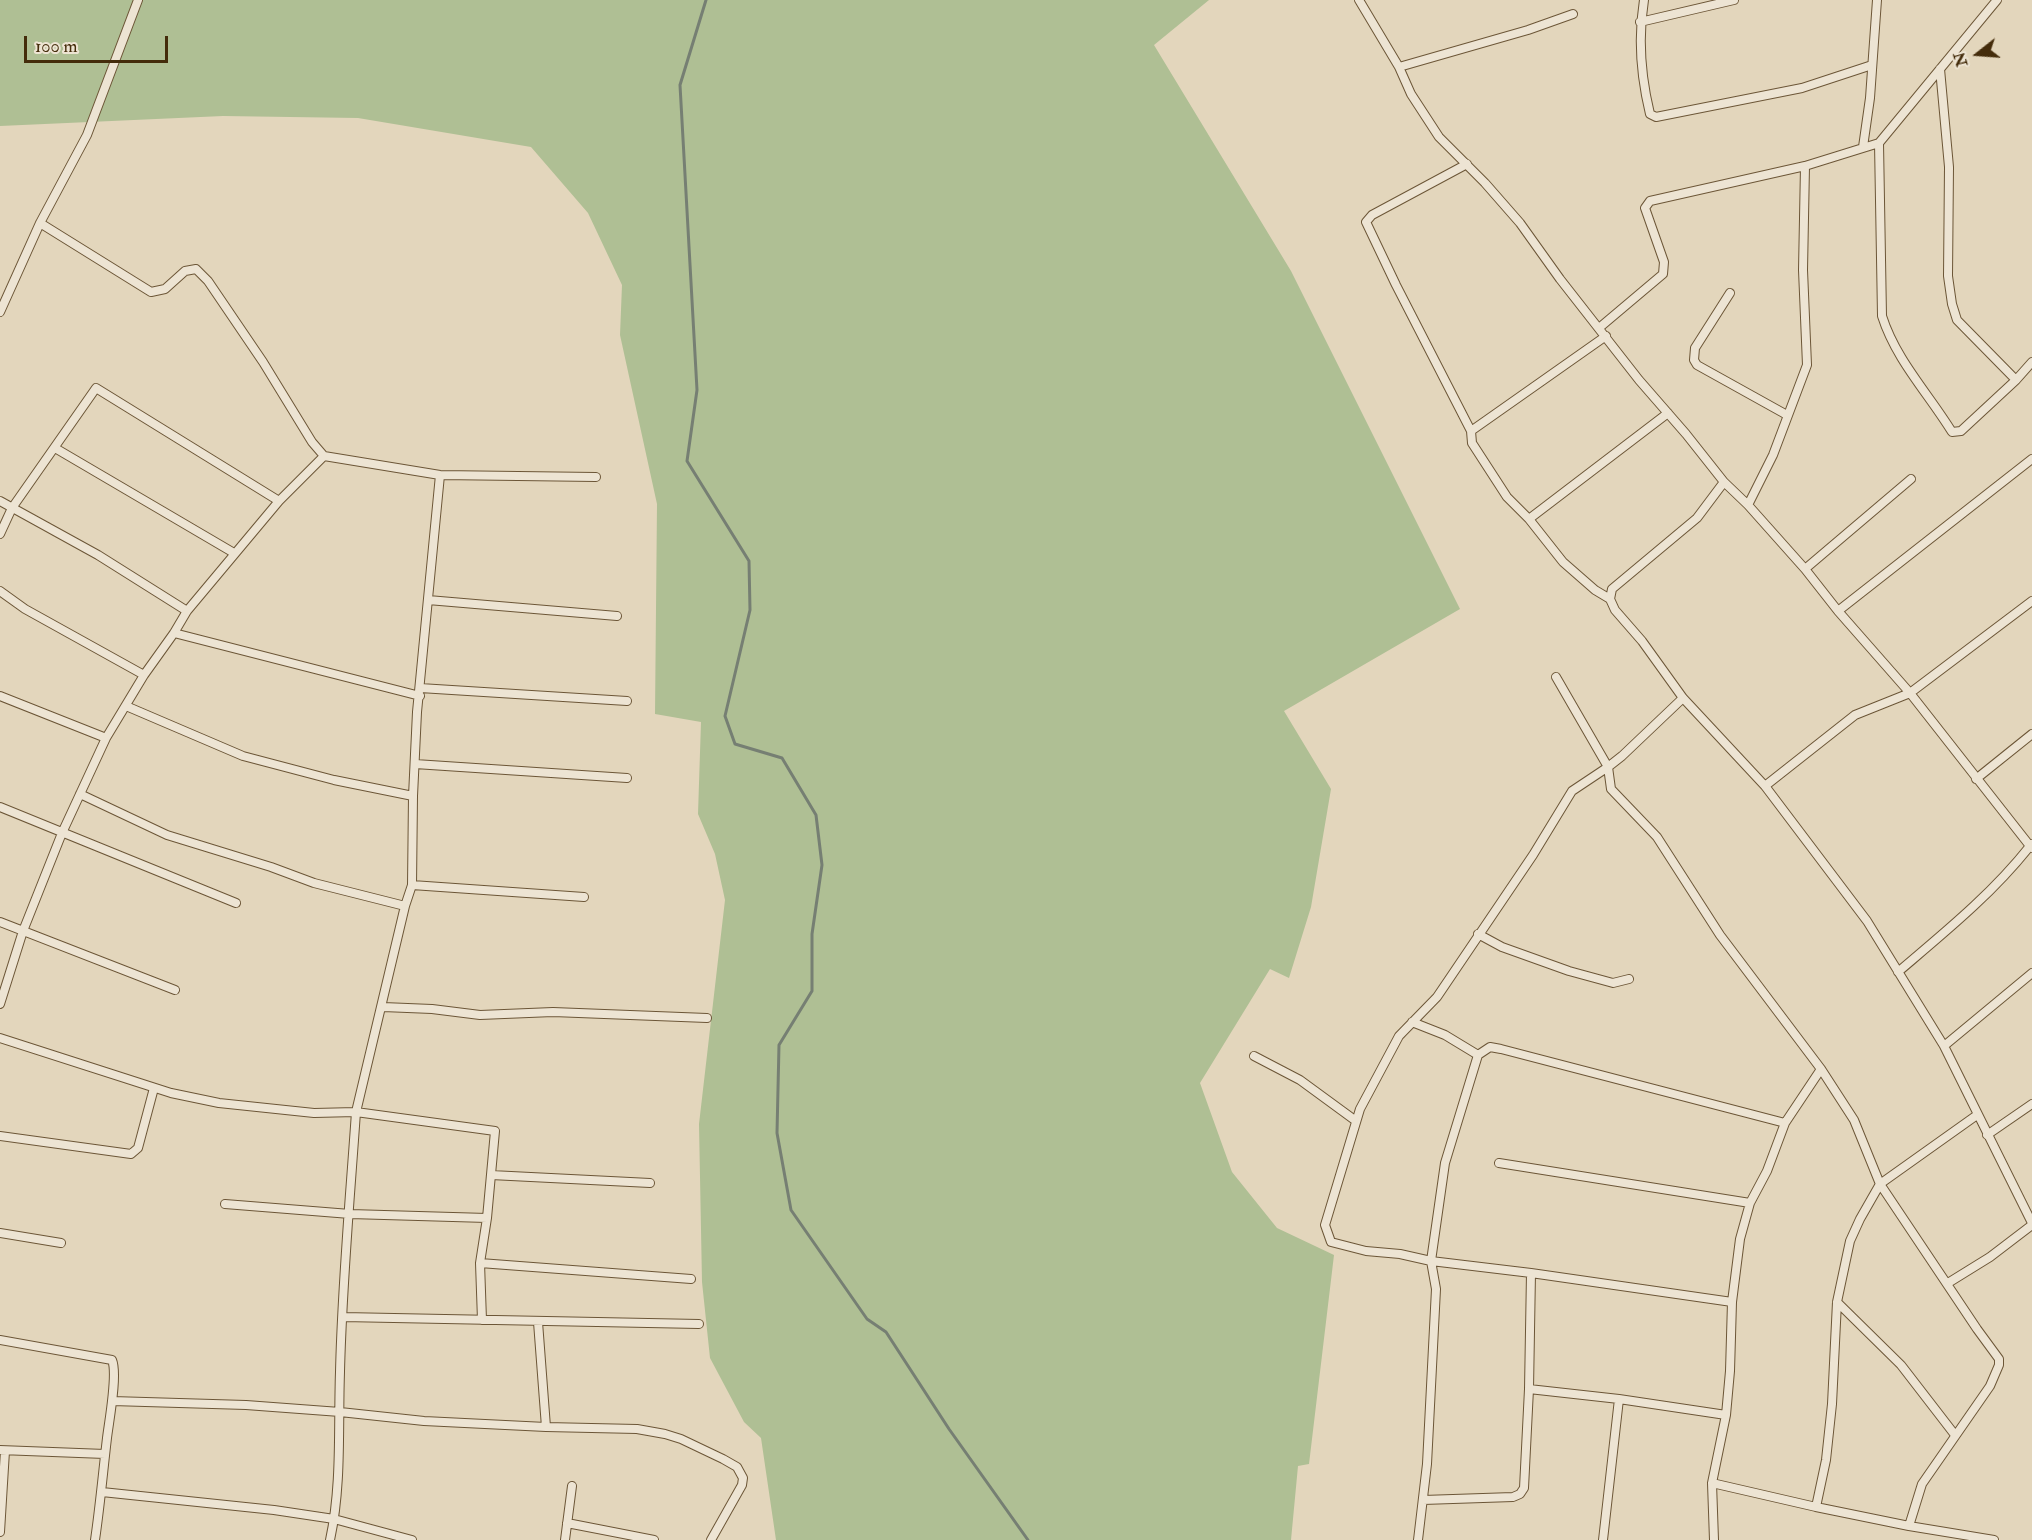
<!DOCTYPE html>
<html>
<head>
<meta charset="utf-8">
<style>
  body { margin:0 }
  #map { position:relative; width:2032px; height:1540px; overflow:hidden; background:#e3d6bc; font-family:"IM FELL Double Pica",serif }
  canvas { display:block }
  .north { position:absolute; left:1948px; top:24px; width:60px; height:60px; -webkit-text-stroke:4px #ede4d3; paint-order:stroke; rotate:253deg; font-size:16px; font-weight:700; line-height:24px; text-align:center; color:#442c0b }
  .north::after { content:''; display:block; margin:auto; width:21px; height:27px; background:#442c0b; clip-path:polygon(50% 0,100% 100%,50% 72%,0 100%) }
  .scale { position:absolute; left:24px; top:36px; width:144px; height:27px; box-sizing:border-box; border:3px solid #442c0b; border-top:0; padding-left:8px; font-size:18px; line-height:21px; white-space:nowrap; color:#442c0b; -webkit-text-stroke:4px #ede4d3; paint-order:stroke }
</style>
</head>
<body>
<div id="map">
<canvas width="2032" height="1540"></canvas>
<div class="north">N</div>
<div class="scale">100 m</div>
</div>
<script>
const ctx = document.querySelector('canvas').getContext('2d');
ctx.lineJoin = 'round';
function fillPath(path, color) {
  ctx.fillStyle = color;
  ctx.fill(path, 'evenodd');
}
function trace(path, color, width, dash) {
  ctx.strokeStyle = color;
  ctx.lineWidth = width;
  ctx.lineCap = dash ? 'butt' : 'round';
  ctx.setLineDash(dash || []);
  ctx.stroke(path);
}
fillPath(new Path2D(`
  M0,0h1209l-55,45 137,226 169,338 -176,102 47,78 -20,118 -22,71 -19,-9 -70,114 32,89 45,56 57,27 -25,209 -11,2 -7,74h-515l-15,-102 -17,-16 -34,-64 -8,-76 -3,-158 26,-224 -10,-46 -17,-40 3,-92 -46,-8 2,-210 -37,-169 2,-50 -34,-72 -57,-66 -173,-29 -135,-2 -223,10z`), '#afbf94');
trace(new Path2D(`
  M706,0l-26,85 17,305 -10,71 62,100 1,49 -25,106 10,28 47,14 34,57 6,50 -10,69v57l-33,54 -2,88 14,77 76,109 19,13 63,97 79,111`), '#767f73', 3);
const minor = new Path2D(`
  M1359,0l40,67 12,27 28,43 46,46 35,40 40,56 79,101 47,54 38,48 24,23 57,64 33,42 194,-152
  M1644,0c-6,37 -3,77 6,114l6,3 146,-29 70,-23
  M1640,22l94,-22
  M1399,67l129,-37 45,-16
  M1940,69l9,98 -1,109 4,28 5,16 59,60
  M1879,143l3,173c14,44 46,77 70,116l9,-1 55,-51 16,-18
  M1863,147l7,-49 7,-98
  M1467,164l-95,51 -6,7 30,63 75,146
  M40,223l111,69 14,-3 20,-18 11,-2 12,12 55,81 49,80 12,14 116,19 156,2
  M1730,293l-35,55 -1,12 3,5 90,50
  M0,312l40,-89 47,-88 51,-135
  M1599,328l64,-54 1,-12 -19,-54 5,-7 155,-35 74,-23 118,-143
  M1606,336l-135,95 1,12 35,54 22,22 34,43 32,28 15,9
  M55,448l179,105
  M440,475l-23,237 -4,84 -1,89 -7,21 -49,206 139,19 -8,87 -7,45 2,57
  M1724,482l-27,36 -85,71 -2,10 5,11 27,31 41,57 82,88 102,135 77,125 88,177
  M0,501l98,54 89,56
  M1748,505l25,-50 34,-90 -4,-95 2,-104
  M1529,519l139,-106
  M0,534l12,-26 84,-120 183,113
  M1805,569l106,-90
  M0,591l25,18 119,66
  M428,600l189,16
  M1838,611l72,82 120,153 2,-2
  M174,633l246,63
  M1556,677l52,90 -36,24 -39,64 -96,142 -38,39 -39,73 -35,116 6,17 35,9 34,3 31,7 100,12 201,29
  M420,688l207,13
  M0,696l106,42
  M1683,698l-61,58 -14,11 3,22 46,48 63,98 101,134 33,51 26,64 97,145 22,30v6l-9,21 -68,98 -13,42 85,14
  M126,706l117,50 91,24 79,16
  M415,764l212,14
  M1976,779l56,-45
  M1765,786l90,-71 55,-22 122,-92
  M80,794l87,41 104,32 43,16 91,23
  M0,807l236,96
  M412,885l172,12
  M0,922l175,68
  M1478,934l24,13 67,24 44,12 16,-4
  M1898,972c47,-40 94,-78 132,-126l2,2
  M0,1004l23,-73 39,-98 44,-95 38,-63 30,-42 13,-22 92,-110 45,-45
  M383,1007l49,2 48,6 73,-3 154,6
  M1412,1022l33,13 33,20
  M0,1038l171,55 48,10 95,10 42,-1c-6,87 -14,173 -16,260 -2,55 2,113 -10,168
  M1944,1046l88,-73
  M1254,1056l46,24 56,41
  M1987,1135l45,-31
  M0,1136l131,18 7,-6 16,-60
  M1499,1163l251,40
  M491,1175l159,8
  M225,1204l125,10 137,4
  M0,1233l61,10
  M480,1263l211,16
  M1531,1273l-2,116 90,10 -16,141
  M1948,1283l42,-26 42,-32
  M1837,1302l64,63 54,70
  M343,1317l356,7
  M538,1322l8,105
  M0,1340l112,20c6,14 -3,61 -5,78 -4,34 -7,68 -12,102
  M1619,1399l107,16
  M112,1401l134,4 94,7 84,9 122,6 91,2 28,5 16,5 42,20 14,8 6,11 -1,7 -31,55
  M0,1450l105,4
  M1712,1483l104,24 10,-47 6,-56 5,-102 13,-61 10,-22 20,-35 97,-69
  M102,1492l172,18 60,9 78,21
  M1423,1500l90,-3 7,-3 4,-6 5,-99
  M1816,1507l93,19
  M567,1523l87,17
  M0,1532l5,-81
  M565,1540l7,-54
  M1418,1540l9,-76 9,-175 -5,-28 14,-98 33,-108 12,-8 11,2 284,74
  M1714,1540l-2,-57 14,-68 4,-44 2,-69 8,-63 10,-36 17,-32 18,-48 36,-54`);
trace(minor, '#6c5637', 10);
trace(minor, '#ede4d3', 8);
</script>
</body>
</html>
